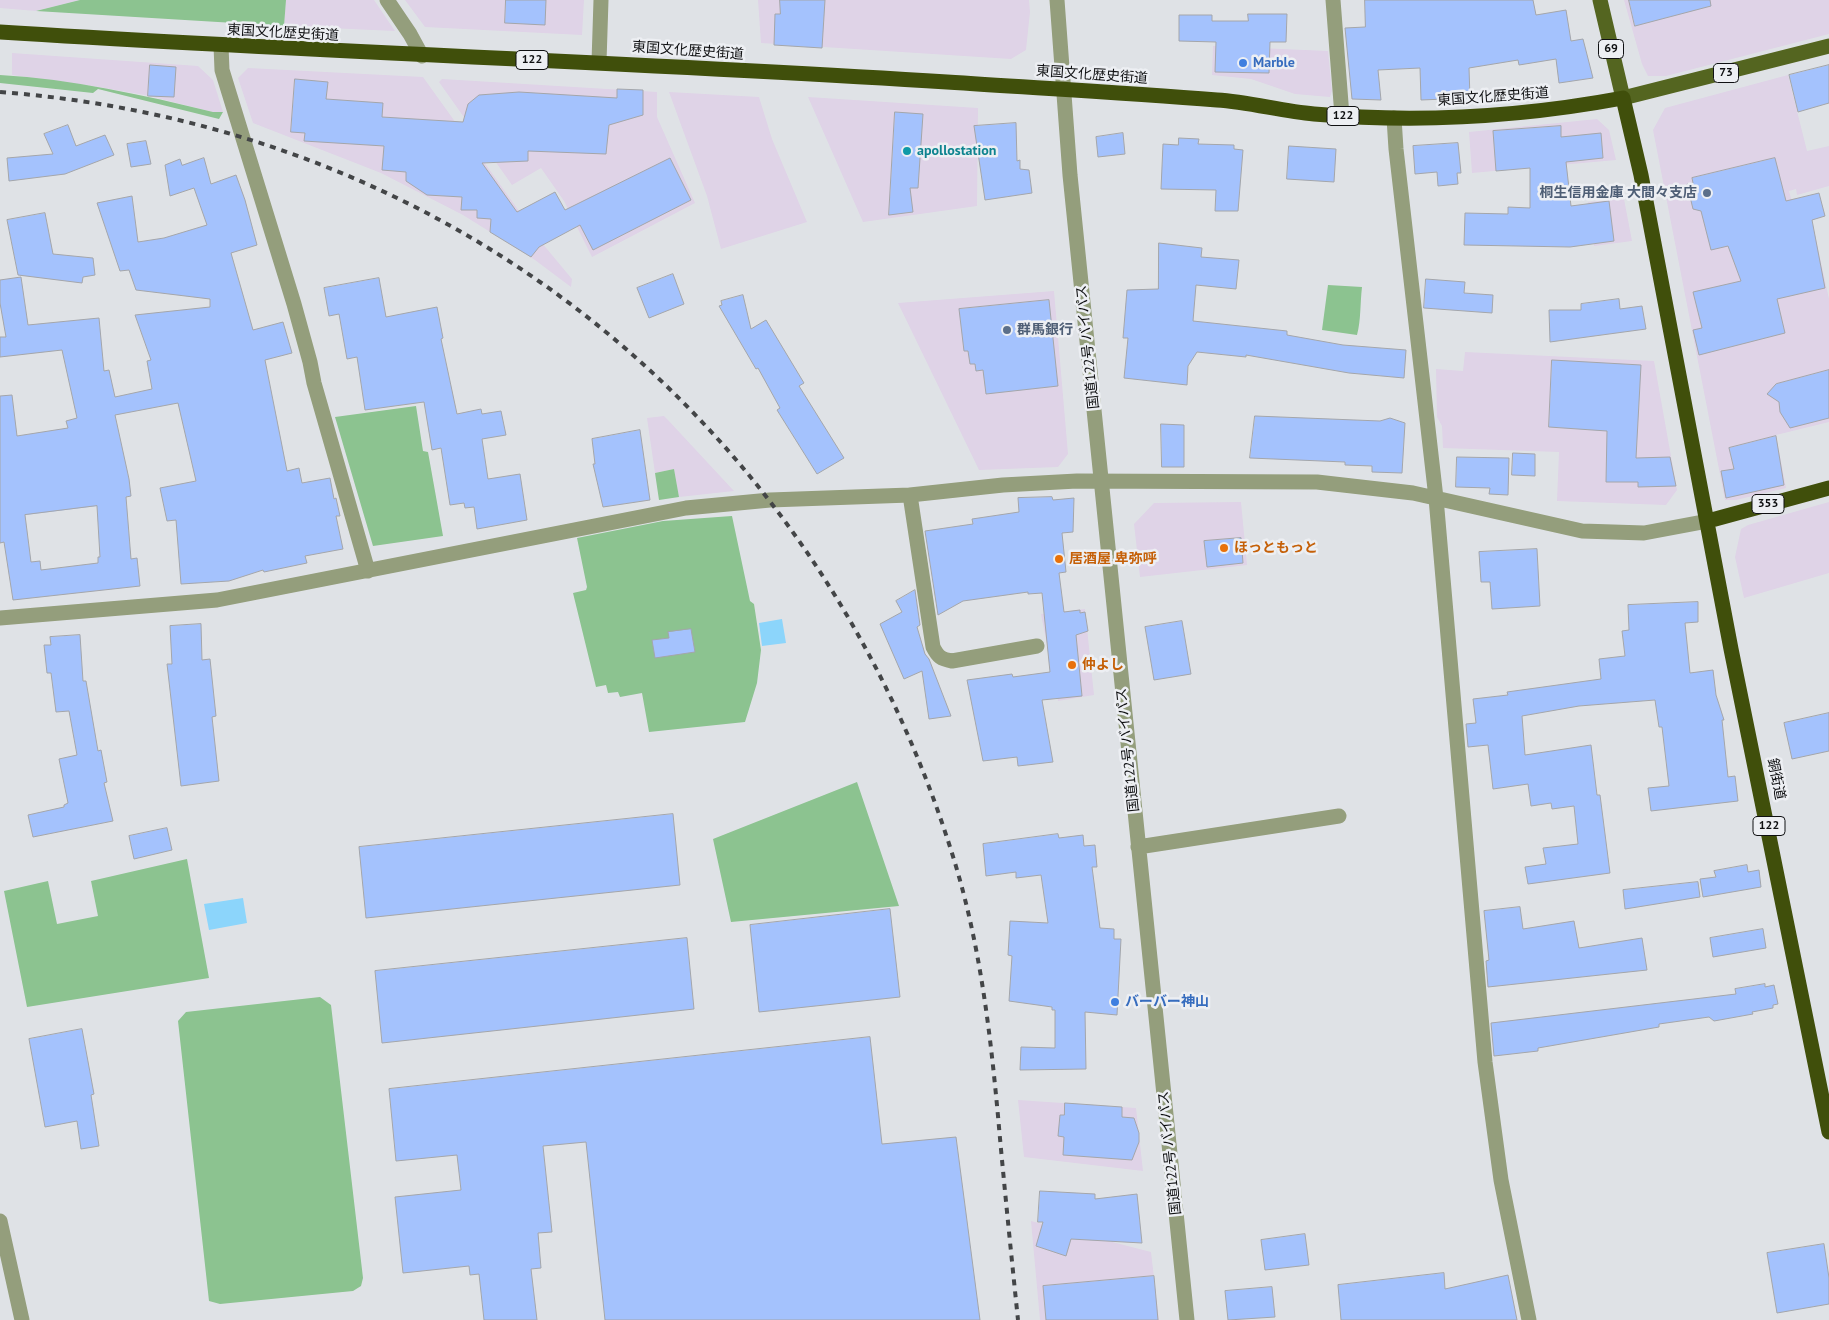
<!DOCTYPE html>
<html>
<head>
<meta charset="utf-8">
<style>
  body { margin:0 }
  canvas { display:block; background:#dfe2e6 }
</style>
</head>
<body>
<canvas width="1829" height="1320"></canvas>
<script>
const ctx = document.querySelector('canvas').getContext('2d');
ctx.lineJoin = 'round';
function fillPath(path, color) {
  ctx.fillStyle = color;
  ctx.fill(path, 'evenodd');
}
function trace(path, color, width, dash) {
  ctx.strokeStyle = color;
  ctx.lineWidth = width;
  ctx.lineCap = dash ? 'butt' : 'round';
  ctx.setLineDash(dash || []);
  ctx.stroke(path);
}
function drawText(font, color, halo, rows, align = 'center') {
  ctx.font = font + ' "PT Sans","Noto Sans JP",sans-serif';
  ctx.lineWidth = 5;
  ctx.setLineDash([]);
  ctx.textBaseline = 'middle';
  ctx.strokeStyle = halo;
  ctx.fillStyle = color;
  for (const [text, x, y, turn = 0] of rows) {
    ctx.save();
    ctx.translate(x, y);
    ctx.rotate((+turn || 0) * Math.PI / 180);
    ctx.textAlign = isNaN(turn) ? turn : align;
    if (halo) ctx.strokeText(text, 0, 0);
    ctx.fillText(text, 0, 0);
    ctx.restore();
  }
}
fillPath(new Path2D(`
  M0,0h80l-44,11 -36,-3z
  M286,0h88l21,31 -111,-5z
  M405,0h179l-2,35 -157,-8z
  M758,0h271l1,12 -4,38 -15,9 -250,-16z
  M1624,0h205v34l-163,42h-18l-6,-12z
  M1213,46l115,5 4,40 -2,6 -35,-3 -44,-15 -39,-4z
  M12,53l186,13 15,14 10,32h-10l-68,-17 -52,-9 -81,-11z
  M248,68l175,9 119,166 30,36 -1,8 -36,-27 -72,-45 -82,-42 -128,-50 -15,-45z
  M1788,75l19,76 22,-5v40l-32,9 -1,-6 -7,2 10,38 14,-3 16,73v123l-53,13 10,53 -50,12h-11l-72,-370 12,-22z
  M442,79l215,13v25l38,86 -103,54 -28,-56 -23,-33 -29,17 -73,-103z
  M669,92l90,5 13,42 35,83 -86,27 -14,-53z
  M808,97l170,11 -1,98 -114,16z
  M1597,119l12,11 7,30 -144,13 -3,-41z
  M1624,199l8,42 -38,5 -6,-44z
  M1054,291l14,163 -10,13 -79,3 -81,-167z
  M1465,352l189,9 23,129 -11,15 -109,-4 2,-49 -116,-4 -1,-22 -5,-9 -1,-48 27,2z
  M664,416l4,4 66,71 -55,6 -5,-28 -19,4 -8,-55z
  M1241,502l6,63 -107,12 -6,-53 20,-21z
  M1829,502v71l-85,25 -9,-41 6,-28 7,-4z
  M1085,609l9,86 -36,6 -17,-87z
  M1018,1100l118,8 7,63 -119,-14z
  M1031,1221l120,31 8,68h-119z`), '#dfd3e7');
fillPath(new Path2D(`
  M80,0h206l-2,26 -248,-15z
  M0,75c72,4 143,20 213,37h10l-4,7 -121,-30 -5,4 -93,-10z
  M1328,285l34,2c-2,17 -1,33 -5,48l-35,-5z
  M416,406l7,45 5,1 15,84 -70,10 -38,-129z
  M674,469l5,28 -20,3 -4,-27z
  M732,516l18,85 4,3 7,46 -4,33 -12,39 -96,10 -7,-39 -22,4 -2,-5 -10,1 -2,-8 -10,2 -23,-94 13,-3 1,-3 -10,-49 86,-17z
  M857,782l42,124 -168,16 -18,-83z
  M187,859l22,119 -182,29 -23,-116 44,-10 9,43 41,-8 -7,-35z
  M320,997l11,8 32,273 -2,8 -8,5 -133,13 -11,-3 -31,-280 8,-9z`), '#8cc390');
fillPath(new Path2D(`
  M782,619l4,24 -24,3 -3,-23z
  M243,898l4,25 -38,7 -5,-26z`), '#8cd5fb');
const building = new Path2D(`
  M506,0h40l-1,25 -40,-2z
  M780,0h45l-3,48 -48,-3 1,-31h5z
  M1365,0h168l3,15 30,-5 5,31 12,-2 10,39 -34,5 -3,-24 -37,6 -1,-5 -49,8 1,30 -49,2 -1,-32 -42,2 3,30 -29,-1 -7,-71 20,-1z
  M1629,0h81l1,6 -76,20z
  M1248,14h39l-1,28h-16l-1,31 -54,-1 1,-30 -37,-1v-26h33v6h36z
  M150,65l26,2 -2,30 -26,-1z
  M1829,65v38l-31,9 -9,-37z
  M295,79l33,3 -2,17 57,4 -1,14 81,5 5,-18 11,-9 40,-3 98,6v-9l26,1v25l-34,10 -3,29 -78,-3v10l-46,2 35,49 38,-20 10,18 105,-52 21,42 -98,50 -13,-25 -41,22 -8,10 -41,-25 1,-13 -14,-1v-8h-16l1,-13 -35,-2 -21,-14v-9l-24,-2 2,-24 -80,-5 1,-8 -14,-1z
  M895,112l28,2 -5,74h-8l3,24 -24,3z
  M1016,123l1,38 3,-1v9l9,1 3,23 -47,7 -11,-74z
  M68,125l8,21 29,-11 9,20 -49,19 -56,7 -2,-23 46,-4 -9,-20z
  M1561,126v11l40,-4 2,25 -37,4 5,44 38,-5 5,40 -44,6 -106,-2 1,-32 43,1v-7l22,1v-40l-34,3 -3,-40z
  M1123,133l2,21 -27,3 -2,-20z
  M1179,138l20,1 -1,5 36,1v4l9,1 -5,61h-23l1,-21 -55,-1 2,-45 15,1z
  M146,141l5,23 -20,3 -4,-23z
  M1458,143l3,30h-4l1,11 -20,2 -1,-14 -22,2 -2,-28z
  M1289,146l47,3 -2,33 -47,-3z
  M204,158l7,26 25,-9 9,25 12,45 -26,8 22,77 30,-8 9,31 -27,7 22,111 12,-3 3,15 28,-5 4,21 2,-1 4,18h-4l7,33 -38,7 2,7 -43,9 -1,-2 -34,11 -48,3 -5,-64 -9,1 -7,-33 36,-7 -18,-78 -63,12 14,64 2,17 -5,1 5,62 6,-1 3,28 -127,14 -9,-58 -4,1v-147l12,-1 5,41 51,-8 -2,-7 11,-3 -15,-68 -62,7v-20h6l-6,-34v-23l21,-3 7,48 71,-7 5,53 5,-1 6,27 37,-8 -5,-28 4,-1 -16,-45 75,-8v-8l-74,-9 -7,-20 -9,1 -23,-68 35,-7 6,46 26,-4 43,-13 -13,-37 -24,8 -5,-31 15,-6 2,6zM97,506l3,51h-2v6l-57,7 -1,-9 -9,1 -6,-47z
  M1775,158l11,43 33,-8 6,23 -13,4 13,68 -48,11 8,34 -86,22 -6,-25 9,-2 -9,-36 48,-11 -13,-35 -17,4 -10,-39 -8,-2 -6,-25 6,-1 -1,-5z
  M45,213l8,41 40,4 2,17 -12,2 -1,6 -64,-8 -11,-55z
  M1159,243l43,5 -1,9 38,3 -3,29 -40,-4 -3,36 94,10v4l56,10 63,5 -2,28 -55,-5 -103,-18v2l-49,-5 -9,14 -1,19 -63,-7 4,-40h-5l4,-48 31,-1z
  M673,274l11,30 -35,14 -12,-30z
  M379,278l7,39 51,-10 6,31 -2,1 16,75 24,-5 1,5 19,-3 5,24 -24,4 6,40 32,-5 7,46 -50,9 -3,-22 -9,1 -1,-5 -14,2 -9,-57 -9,2 -8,-48 -59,8 -8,-53 -10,2 -8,-45 -10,2 -5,-28z
  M1426,279l39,3 -1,11 29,2 -1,18 -68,-5z
  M743,295l8,34 15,-9 38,63 -5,3 45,72 -27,16 -40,-64 3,-2 -22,-40 -2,1 -37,-63 3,-1 -1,-4z
  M1619,299l1,10 22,-3 4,23 -96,13 -1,-32h32v-6z
  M1049,300l9,86 -72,8 -3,-24 -7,1 -1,-7h-5l-2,-13h-4l-5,-42z
  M1552,360l89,5 -5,93 34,-1 6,29 -38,1v-5h-32l1,-51 -58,-4z
  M1829,370v48l-39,10 -10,-16 -1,-10 -12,-8 9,-10z
  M1255,416l125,5 10,-3 15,5 -3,50 -30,-1v-6l-27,-1v-3l-95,-4z
  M1161,424l23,1v42h-22z
  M640,430l10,70 -47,7 -10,-43h2l-3,-25z
  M1776,436l8,49 -58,13 -5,-27 13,-2 -5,-21z
  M1513,453l22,1v22l-23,-1z
  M1457,457l52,1 -1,37 -19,-1 1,-6 -34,-1z
  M1052,497l1,3 21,-2 -1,34 -11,1 4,39 -7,1 5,39 16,-2v3l5,-1 3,19 -12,4 6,61 -40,4 11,62 -35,4 -1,-9 -34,4 -16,-81 45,-6 1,3 37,-5 -8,-79 -14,1v-2l-65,9 -25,14 -13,-84 48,-7 -1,-5 47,-7 -1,-14z
  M1241,538l2,25 -36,4 -3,-26z
  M1537,549l3,57 -48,3 -2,-27h-9l-2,-30z
  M915,590l5,35 -3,2 8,27 4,5 22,57 -22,3 -7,-48 -18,8 -24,-55 22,-12 -6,-11z
  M1698,602v20l-13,1 5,50 23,-3 3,25 8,25h-2l6,57 7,-1 3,25 -87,10 -3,-23 21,-2 -7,-59h-3l-4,-27 -76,6 -57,10 3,39 66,-10 6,50h3l10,78 -82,11 -3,-17 21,-3 -3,-16 35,-4 -4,-38 -22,3 -1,-6 -20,3 -3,-22 -35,5 -5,-44 -20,2 -2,-23 10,-1 -3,-24 35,-4 -1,-3 94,-13 -2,-20 26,-3 -3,-25 7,-1 -1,-25z
  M1182,621l9,53 -37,6 -9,-53z
  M201,624l1,36 8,-1 6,57 -4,1 7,64 -38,5 -14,-122h5l-2,-38z
  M691,629l4,23 -40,6 -3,-18 17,-2 -1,-6z
  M80,635l3,46h3l12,70 3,-1 6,32 -3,1 9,38 -80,16 -5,-22 36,-8v-2l4,-2 -9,-44 18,-4 -8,-44 -13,1 -5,-39h-4l-3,-28h7l-1,-8z
  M1829,713v38l-37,8 -8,-36z
  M673,814l7,71 -314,33 -7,-71z
  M167,828l5,22 -38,9 -5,-23z
  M1058,834l1,4 24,-3 1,11 11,-1 2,22h-5l8,61 14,1v10h7l-4,76 -32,-3 1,57 -66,1 1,-23 34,1v-38h-3v-3l-43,-6 3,-45 -4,-1 2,-34 38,2 -7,-48 -25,3v-6l-30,4 -3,-32z
  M1747,865l1,7 11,-2 2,17 -58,10 -3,-18 16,-2 -2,-6z
  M1698,882l2,15 -75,12 -2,-19z
  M1520,907l3,22 51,-8 5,27 63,-10 5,32 -159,17 -2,-26 3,-1 -5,-49z
  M890,909l10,88 -141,15 -9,-87z
  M1763,929l3,19 -53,9 -3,-19z
  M687,938l7,71 -312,34 -7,-72z
  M1765,984v3l9,-2 4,19 -5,1v3l-21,4 1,2 -39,7 -5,-4 -50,7v3l-121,21v3l-44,5 -3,-33 245,-29 -1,-5z
  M82,1029l12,65 -3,1 8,51 -18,3 -4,-28 -32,6 -16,-88z
  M870,1037l12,107 74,-7 24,183h-375l-19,-178 -43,4 9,86 -14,1 3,35 -10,1 6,51h-53l-5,-46 -9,1 -1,-9 -66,7 -8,-76 66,-7 -4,-35 -61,6 -7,-72z
  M1065,1103l57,4v10l12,1 5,15v9l-7,18 -69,-5 1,-18 -6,-1 2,-21h4z
  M1040,1191l55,3v5l42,-5 5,49 -71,-4 -5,17 -30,-10 7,-24h-5z
  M1305,1234l4,31 -44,5 -4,-30z
  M1824,1244l5,34v26l-52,9 -10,-60z
  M1444,1273l1,16 63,-14 9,45h-176l-3,-35z
  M1154,1276l4,44h-112l-3,-34z
  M1272,1287l3,30 -47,3 -3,-29z`);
fillPath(building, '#a4c2fd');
trace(building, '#a4a6aa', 1);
trace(new Path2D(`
  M387,0l23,34 12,22
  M1057,0l13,175 117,1145
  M1333,0l9,116
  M221,46l1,24 72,234 16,58 4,21 54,188
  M599,62l2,-62
  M1394,118l2,31 40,349 49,564 16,118 28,140
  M910,495l23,152c5,10 8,12 19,14l85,-15
  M0,618l217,-18 469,-92 84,-8 140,-5 93,-10 74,-4 240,1 96,11 169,38 62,2 64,-12
  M1138,847l201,-31
  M0,1221l22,99`), '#949e7c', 15);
trace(new Path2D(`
  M1600,0l23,98 206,-52`), '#546520', 15);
trace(new Path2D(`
  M0,32c316,20 632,30 947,50 90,6 180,11 270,18 32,2 64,11 97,14 103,9 207,3 309,-16l18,77 90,474 98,483
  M1708,521l121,-33`), '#404f0b', 15);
trace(new Path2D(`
  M0,92c457,35 822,333 955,771 25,83 35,167 43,253 6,68 13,136 20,204`), '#434547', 4, [6, 6]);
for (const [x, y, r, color] of [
  [1243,63,5,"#3f7fe0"],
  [907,151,5,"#0f9aa8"],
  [1707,193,5,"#5c6f8a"],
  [1007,330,5,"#5c6f8a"],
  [1224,548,5,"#e8710a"],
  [1059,559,5,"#e8710a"],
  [1072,665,5,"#e8710a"],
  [1115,1002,5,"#3f7fe0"]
]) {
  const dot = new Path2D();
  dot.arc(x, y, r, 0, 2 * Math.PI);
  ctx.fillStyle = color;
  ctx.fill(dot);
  trace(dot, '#edeff3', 2);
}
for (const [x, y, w] of [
  [1611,49,25],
  [532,60,32],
  [1726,73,25],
  [1343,116,32],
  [1768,504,32],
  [1769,826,32]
]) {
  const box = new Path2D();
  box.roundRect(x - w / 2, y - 9.5, w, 19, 4);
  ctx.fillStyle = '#edeff3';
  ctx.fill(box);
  trace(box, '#0f1012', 1);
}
drawText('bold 12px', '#0f1012', null, [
  ["69",1611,49],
  ["122",532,60],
  ["73",1726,73],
  ["122",1343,116],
  ["353",1768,504],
  ["122",1769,826]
]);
drawText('14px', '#0f1012', '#edeff3', [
  ["東国文化歴史街道",283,33,3],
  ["東国文化歴史街道",688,51,4],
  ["東国文化歴史街道",1092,75,4],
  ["東国文化歴史街道",1493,97,-4],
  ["国道122号 バイパス",1088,347,-96],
  ["国道122号 バイパス",1128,750,-96],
  ["銅街道",1776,779,79],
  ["国道122号 バイパス",1170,1153,-96]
]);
drawText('bold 14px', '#366cbe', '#edeff3', [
  ["Marble",1253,63],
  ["バーバー神山",1125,1002]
], 'left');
drawText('bold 14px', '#0d838f', '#edeff3', [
  ["apollostation",917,151]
], 'left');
drawText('bold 14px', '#4e5e75', '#edeff3', [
  ["桐生信用金庫 大間々支店",1697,193],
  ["群馬銀行",1017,330,"left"]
], 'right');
drawText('bold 14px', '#c56008', '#edeff3', [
  ["ほっともっと",1234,548],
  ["居酒屋 卑弥呼",1069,559],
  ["仲よし",1082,665]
], 'left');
</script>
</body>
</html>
